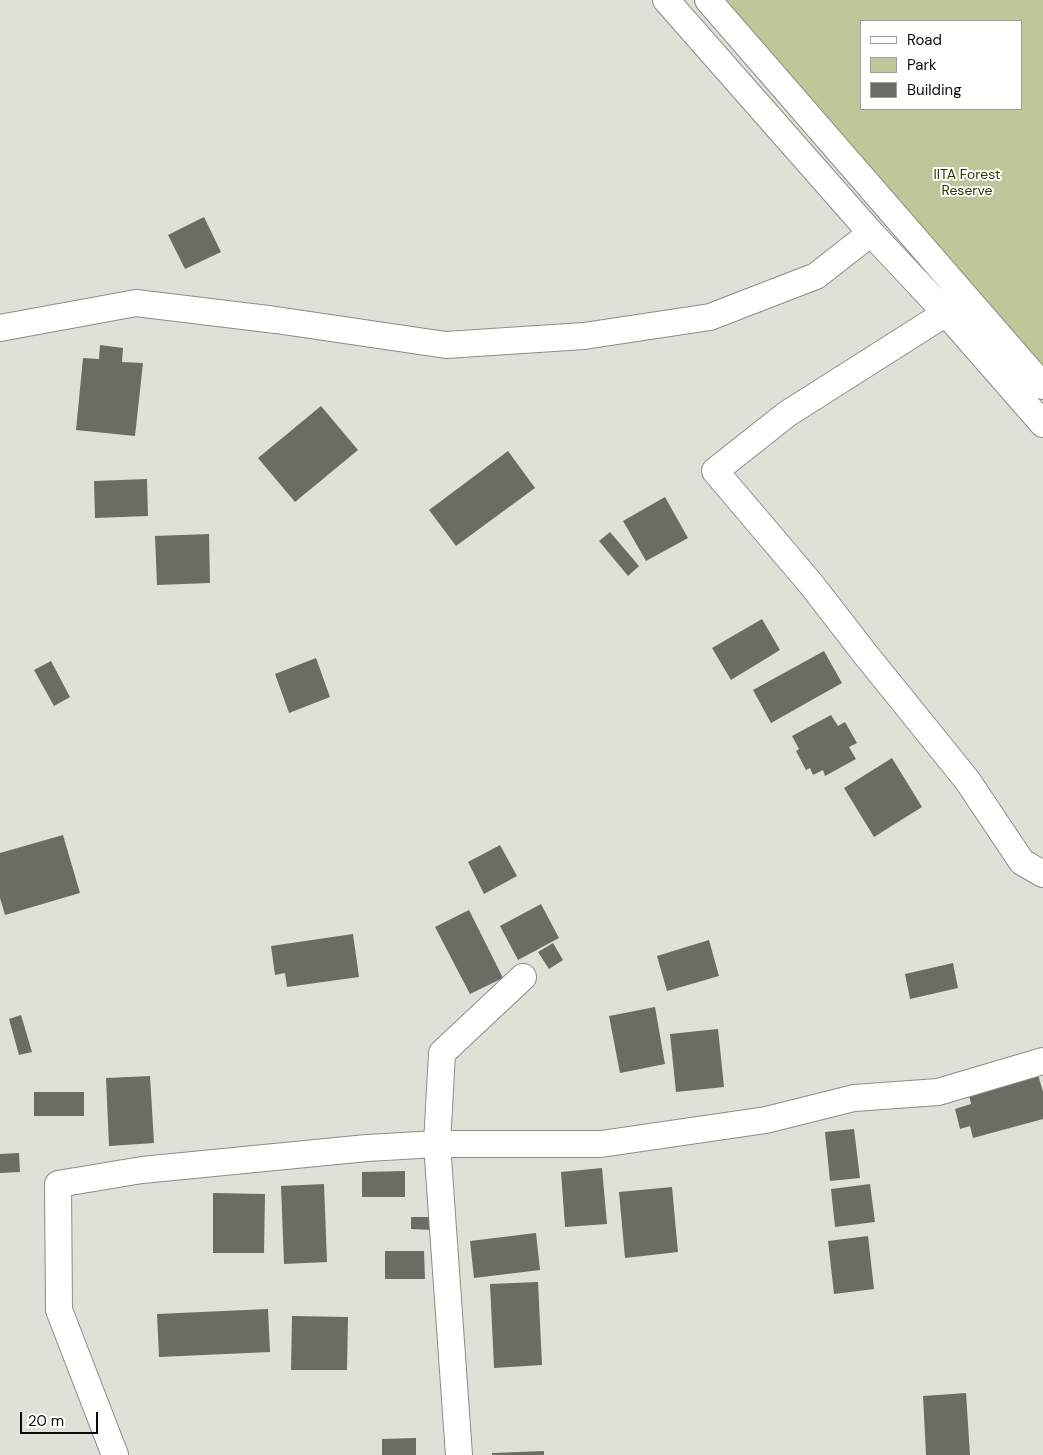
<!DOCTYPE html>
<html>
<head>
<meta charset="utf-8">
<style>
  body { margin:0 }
  #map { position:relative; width:1043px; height:1455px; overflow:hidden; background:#dfe1d8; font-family:"DM Sans",sans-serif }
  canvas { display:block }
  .legend { position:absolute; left:860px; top:20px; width:162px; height:90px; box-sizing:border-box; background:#fff; border:1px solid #9e9e9d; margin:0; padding:6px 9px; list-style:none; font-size:15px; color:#0c0d0a }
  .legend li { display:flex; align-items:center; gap:10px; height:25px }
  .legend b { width:25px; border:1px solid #9e9e9d }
  .scale { position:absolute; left:20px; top:1412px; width:78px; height:22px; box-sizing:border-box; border:2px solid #0c0d0a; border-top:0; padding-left:6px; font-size:15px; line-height:18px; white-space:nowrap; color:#0c0d0a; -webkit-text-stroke:4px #fff; paint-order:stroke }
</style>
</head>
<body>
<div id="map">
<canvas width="1043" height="1455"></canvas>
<ul class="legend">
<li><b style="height:6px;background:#fff"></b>Road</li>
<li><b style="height:14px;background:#bfc699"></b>Park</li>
<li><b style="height:14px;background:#6b6d65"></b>Building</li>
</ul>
<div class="scale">20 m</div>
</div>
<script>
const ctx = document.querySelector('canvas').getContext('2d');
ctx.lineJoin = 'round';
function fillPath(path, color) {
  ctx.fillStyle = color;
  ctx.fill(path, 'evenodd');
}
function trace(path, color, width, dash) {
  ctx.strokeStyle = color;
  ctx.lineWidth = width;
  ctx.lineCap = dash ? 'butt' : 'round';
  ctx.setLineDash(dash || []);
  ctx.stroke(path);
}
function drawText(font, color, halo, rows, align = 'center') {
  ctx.font = font + ' "DM Sans",sans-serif';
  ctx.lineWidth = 4;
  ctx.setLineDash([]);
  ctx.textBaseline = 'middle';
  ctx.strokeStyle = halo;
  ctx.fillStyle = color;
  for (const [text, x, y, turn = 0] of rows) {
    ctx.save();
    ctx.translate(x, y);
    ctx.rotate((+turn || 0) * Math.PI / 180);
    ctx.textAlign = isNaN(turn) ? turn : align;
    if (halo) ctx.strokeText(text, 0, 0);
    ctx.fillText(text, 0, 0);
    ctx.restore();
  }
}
fillPath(new Path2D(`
  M708,0h335v386zM862,21h160v88h-160z`), '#bfc699');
fillPath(new Path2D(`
  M204,217l17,35 -36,17 -17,-34z
  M100,345l23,3 -1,14 21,1 -8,73 -59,-6 7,-72 16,1z
  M321,406l37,44 -63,52 -37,-44z
  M508,451l27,37 -79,58 -27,-36z
  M147,479l1,37 -53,2 -1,-37z
  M665,497l23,41 -42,23 -23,-40z
  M610,532l29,34 -11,10 -29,-35z
  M209,534l1,49 -53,2 -2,-49z
  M762,619l18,31 -49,30 -19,-32z
  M824,651l18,32 -71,40 -18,-33z
  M316,658l14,39 -41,16 -14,-39z
  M51,661l19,36 -16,9 -20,-36z
  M831,715l7,11 7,-4 12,21 -8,4 7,12 -31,17 -2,-6 -10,5 -3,-7 -4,2 -10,-19 3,-2 -7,-13z
  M892,758l30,49 -48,30 -30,-49z
  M63,835l17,58 -75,22 -5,-17v-45z
  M500,845l17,31 -33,18 -16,-32z
  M541,904l18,34 -41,22 -18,-34z
  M469,910l34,68 -33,16 -35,-67z
  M353,934l6,43 -72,10 -2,-14 -10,2 -4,-29z
  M709,940l10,36 -52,15 -10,-35z
  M553,943l10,17 -14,9 -11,-17z
  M953,963l5,25 -48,11 -5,-25z
  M655,1007l10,57 -45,9 -11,-57z
  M21,1015l11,37 -13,3 -10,-36z
  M718,1029l6,58 -48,5 -6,-58z
  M1037,1071l6,21v27l-70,19 -3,-12 -10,3 -5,-20 16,-5 -3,-14z
  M150,1076l4,67 -45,3 -3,-68z
  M34,1092h50v24h-50z
  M854,1129l6,49 -30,3 -5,-49z
  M19,1153l1,19 -20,1v-19z
  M602,1168l5,56 -42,3 -4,-55z
  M405,1171v26h-43v-25z
  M324,1184l3,78 -43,2 -3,-78z
  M870,1184l5,38 -40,5 -4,-38z
  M672,1187l6,65 -53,6 -6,-66z
  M213,1193l52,1 -1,59h-51z
  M411,1217h20v13l-20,-1z
  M536,1233l4,37 -66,8 -4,-37z
  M868,1236l6,53 -40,5 -6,-53z
  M385,1251h39l1,28h-40z
  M538,1282l4,83 -48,3 -4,-84z
  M268,1309l2,43 -111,5 -2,-43z
  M292,1316l56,1 -1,53h-56z
  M966,1393l4,62h-44l-3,-59z
  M416,1438v17h-34v-16z
  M544,1451v4h-52v-2z`), '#6b6d65');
const street = new Path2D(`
  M666,0l205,233 75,80 97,111
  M708,0l335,386
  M946,313l-159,101 -72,57 96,113 55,71 101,125 55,82 21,12
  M0,328l136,-25 140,17 170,25 138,-9 126,-19 106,-41 55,-43
  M115,1455l-56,-145 -1,-126 84,-14 225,-22 70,-4h164l165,-24 88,-22 84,-6 105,-31
  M459,1455l-22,-311 5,-91 81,-76`);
trace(street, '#8b8d85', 28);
trace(street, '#fff', 26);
drawText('14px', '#303500', '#fff', [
  ["IITA Forest",967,175],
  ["Reserve",967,191]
]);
</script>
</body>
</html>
